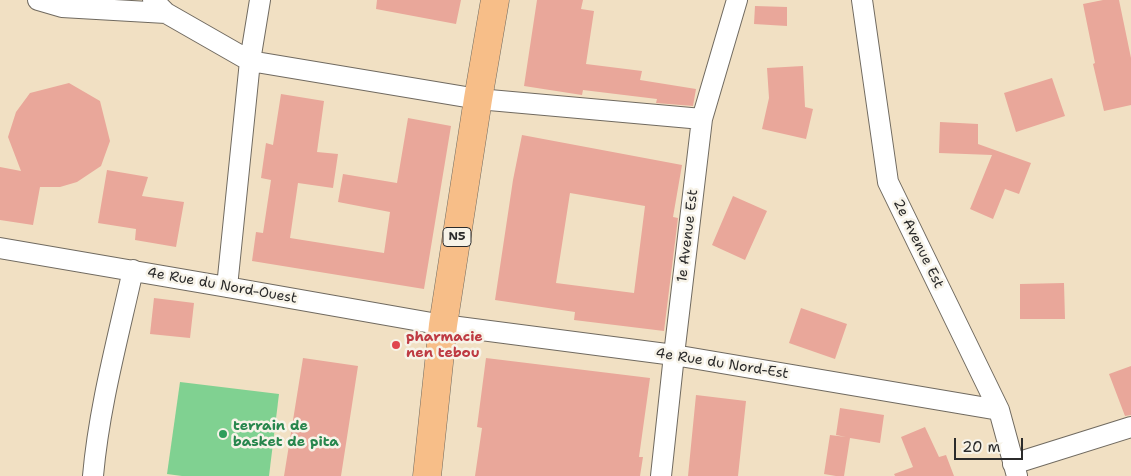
<!DOCTYPE html>
<html>
<head>
<meta charset="utf-8">
<style>
  body { margin:0 }
  #map { position:relative; width:1131px; height:476px; overflow:hidden; background:#f1e0c3; font-family:"Shantell Sans",sans-serif }
  canvas { display:block }
  .scale { position:absolute; left:954px; top:438px; width:69px; height:22px; box-sizing:border-box; border:2px solid #2b2b2b; border-top:0; padding-left:6px; font-size:15px; line-height:18px; white-space:nowrap; color:#2b2b2b; -webkit-text-stroke:4px #f7f3e8; paint-order:stroke }
</style>
</head>
<body>
<div id="map">
<canvas width="1131" height="476"></canvas>
<div class="scale">20 m</div>
</div>
<script>
const ctx = document.querySelector('canvas').getContext('2d');
ctx.lineJoin = 'round';
function fillPath(path, color) {
  ctx.fillStyle = color;
  ctx.fill(path, 'evenodd');
}
function trace(path, color, width, dash) {
  ctx.strokeStyle = color;
  ctx.lineWidth = width;
  ctx.lineCap = dash ? 'butt' : 'round';
  ctx.setLineDash(dash || []);
  ctx.stroke(path);
}
function drawText(font, color, halo, rows, align = 'center') {
  ctx.font = font + ' "Shantell Sans",sans-serif';
  ctx.lineWidth = 5;
  ctx.setLineDash([]);
  ctx.textBaseline = 'middle';
  ctx.strokeStyle = halo;
  ctx.fillStyle = color;
  for (const [text, x, y, turn = 0] of rows) {
    ctx.save();
    ctx.translate(x, y);
    ctx.rotate((+turn || 0) * Math.PI / 180);
    ctx.textAlign = isNaN(turn) ? turn : align;
    if (halo) ctx.strokeText(text, 0, 0);
    ctx.fillText(text, 0, 0);
    ctx.restore();
  }
}
fillPath(new Path2D(`
  M180,382l99,12 -10,82h-87l-15,-2z`), '#80d191');
fillPath(new Path2D(`
  M377,0h84l-5,24 -80,-15z
  M537,0h46l-2,9 13,2 -8,53 56,7 -2,9 56,9 -3,17 -37,-3 1,-4 -74,-9 -1,5 -58,-9z
  M1103,0h16l12,58v47l-27,6 -11,-47 2,-1 -12,-59z
  M755,6l32,1v19l-33,-2z
  M803,66l2,41 8,2 -7,30 -44,-10 7,-31 -2,-30z
  M1052,78l13,38 -49,16 -12,-39z
  M69,83l31,18 10,40 -9,25 -24,16 -17,5h-20l-7,38 -33,-5v-53l21,4 -13,-34 8,-25 14,-19z
  M281,94l43,7 -7,51 21,2 -5,34 -35,-5 -8,55 94,15 6,-41 -52,-10 5,-28 54,9 11,-65 43,8 -27,163 -172,-28 4,-29 7,1 8,-53 -10,-2 5,-35 7,2z
  M940,122l38,2v20l53,19 -12,31 -14,-5 -12,30 -23,-10 22,-54 -53,-2z
  M522,135l160,30 -9,52 5,1 -14,113 -90,-11 1,-8 -80,-12 18,-120zM570,193l75,13 -11,87 -78,-10z
  M107,170l41,7 -6,19 42,6 -8,45 -41,-7 1,-11 -38,-6z
  M733,196l34,15 -22,49 -33,-15z
  M1064,283l1,36h-45v-35z
  M154,298l40,5 -4,35 -40,-4z
  M801,308l46,16 -12,35 -46,-16z
  M303,358l55,8 -17,110h-57z
  M486,358l164,20 -11,79h4l-3,19h-165l7,-48 -5,-1z
  M1131,366v49l-6,1 -16,-42z
  M696,395l50,6 -8,75h-50z
  M840,408l44,7 -4,28 -30,-5 -6,38h-8l-12,-2 6,-39 16,2 -10,-2z
  M925,427l14,30 7,-2 8,21h-59l-1,-2 19,-7 -12,-30z`), '#e9a79a');
const street = new Path2D(`
  M38,0l24,7 104,6
  M153,0l13,13 84,48 228,38 224,20
  M862,0l26,182 111,228 18,66
  M0,248l227,39 216,38 231,30 325,55
  M227,287l23,-226 10,-61
  M1013,464l118,-37
  M93,476c6,-69 25,-138 40,-206
  M661,476l13,-121 28,-236 35,-119`);
const highway = new Path2D(`
  M427,476l16,-151 35,-226 17,-99`);
trace(street, '#706a60', 22);
trace(highway, '#706a60', 29);
trace(street, '#fff', 20);
trace(highway, '#f7be88', 28);
for (const [x, y, r, color] of [
  [396,345,5,"#e0444e"],
  [223,434,5,"#2e9e5b"]
]) {
  const dot = new Path2D();
  dot.arc(x, y, r, 0, 2 * Math.PI);
  ctx.fillStyle = color;
  ctx.fill(dot);
  trace(dot, '#f7f3e8', 2);
}
for (const [x, y, w] of [
  [457,237,28]
]) {
  const box = new Path2D();
  box.roundRect(x - w / 2, y - 9.5, w, 19, 4);
  ctx.fillStyle = '#f7f3e8';
  ctx.fill(box);
  trace(box, '#2b2b2b', 1);
}
drawText('bold 12px', '#2b2b2b', null, [
  ["N5",457,237]
]);
drawText('14px', '#2b2b2b', '#f7f3e8', [
  ["1e Avenue Est",688,236,-83],
  ["2e Avenue Est",918,244,64],
  ["4e Rue du Nord-Ouest",222,286,10],
  ["4e Rue du Nord-Est",722,364,9]
]);
drawText('bold 14px', '#be3a42', '#f7f3e8', [
  ["pharmacie",406,337],
  ["nen tebou",406,353]
], 'left');
drawText('bold 14px', '#27864d', '#f7f3e8', [
  ["terrain de",233,426],
  ["basket de pita",233,442]
], 'left');
</script>
</body>
</html>
